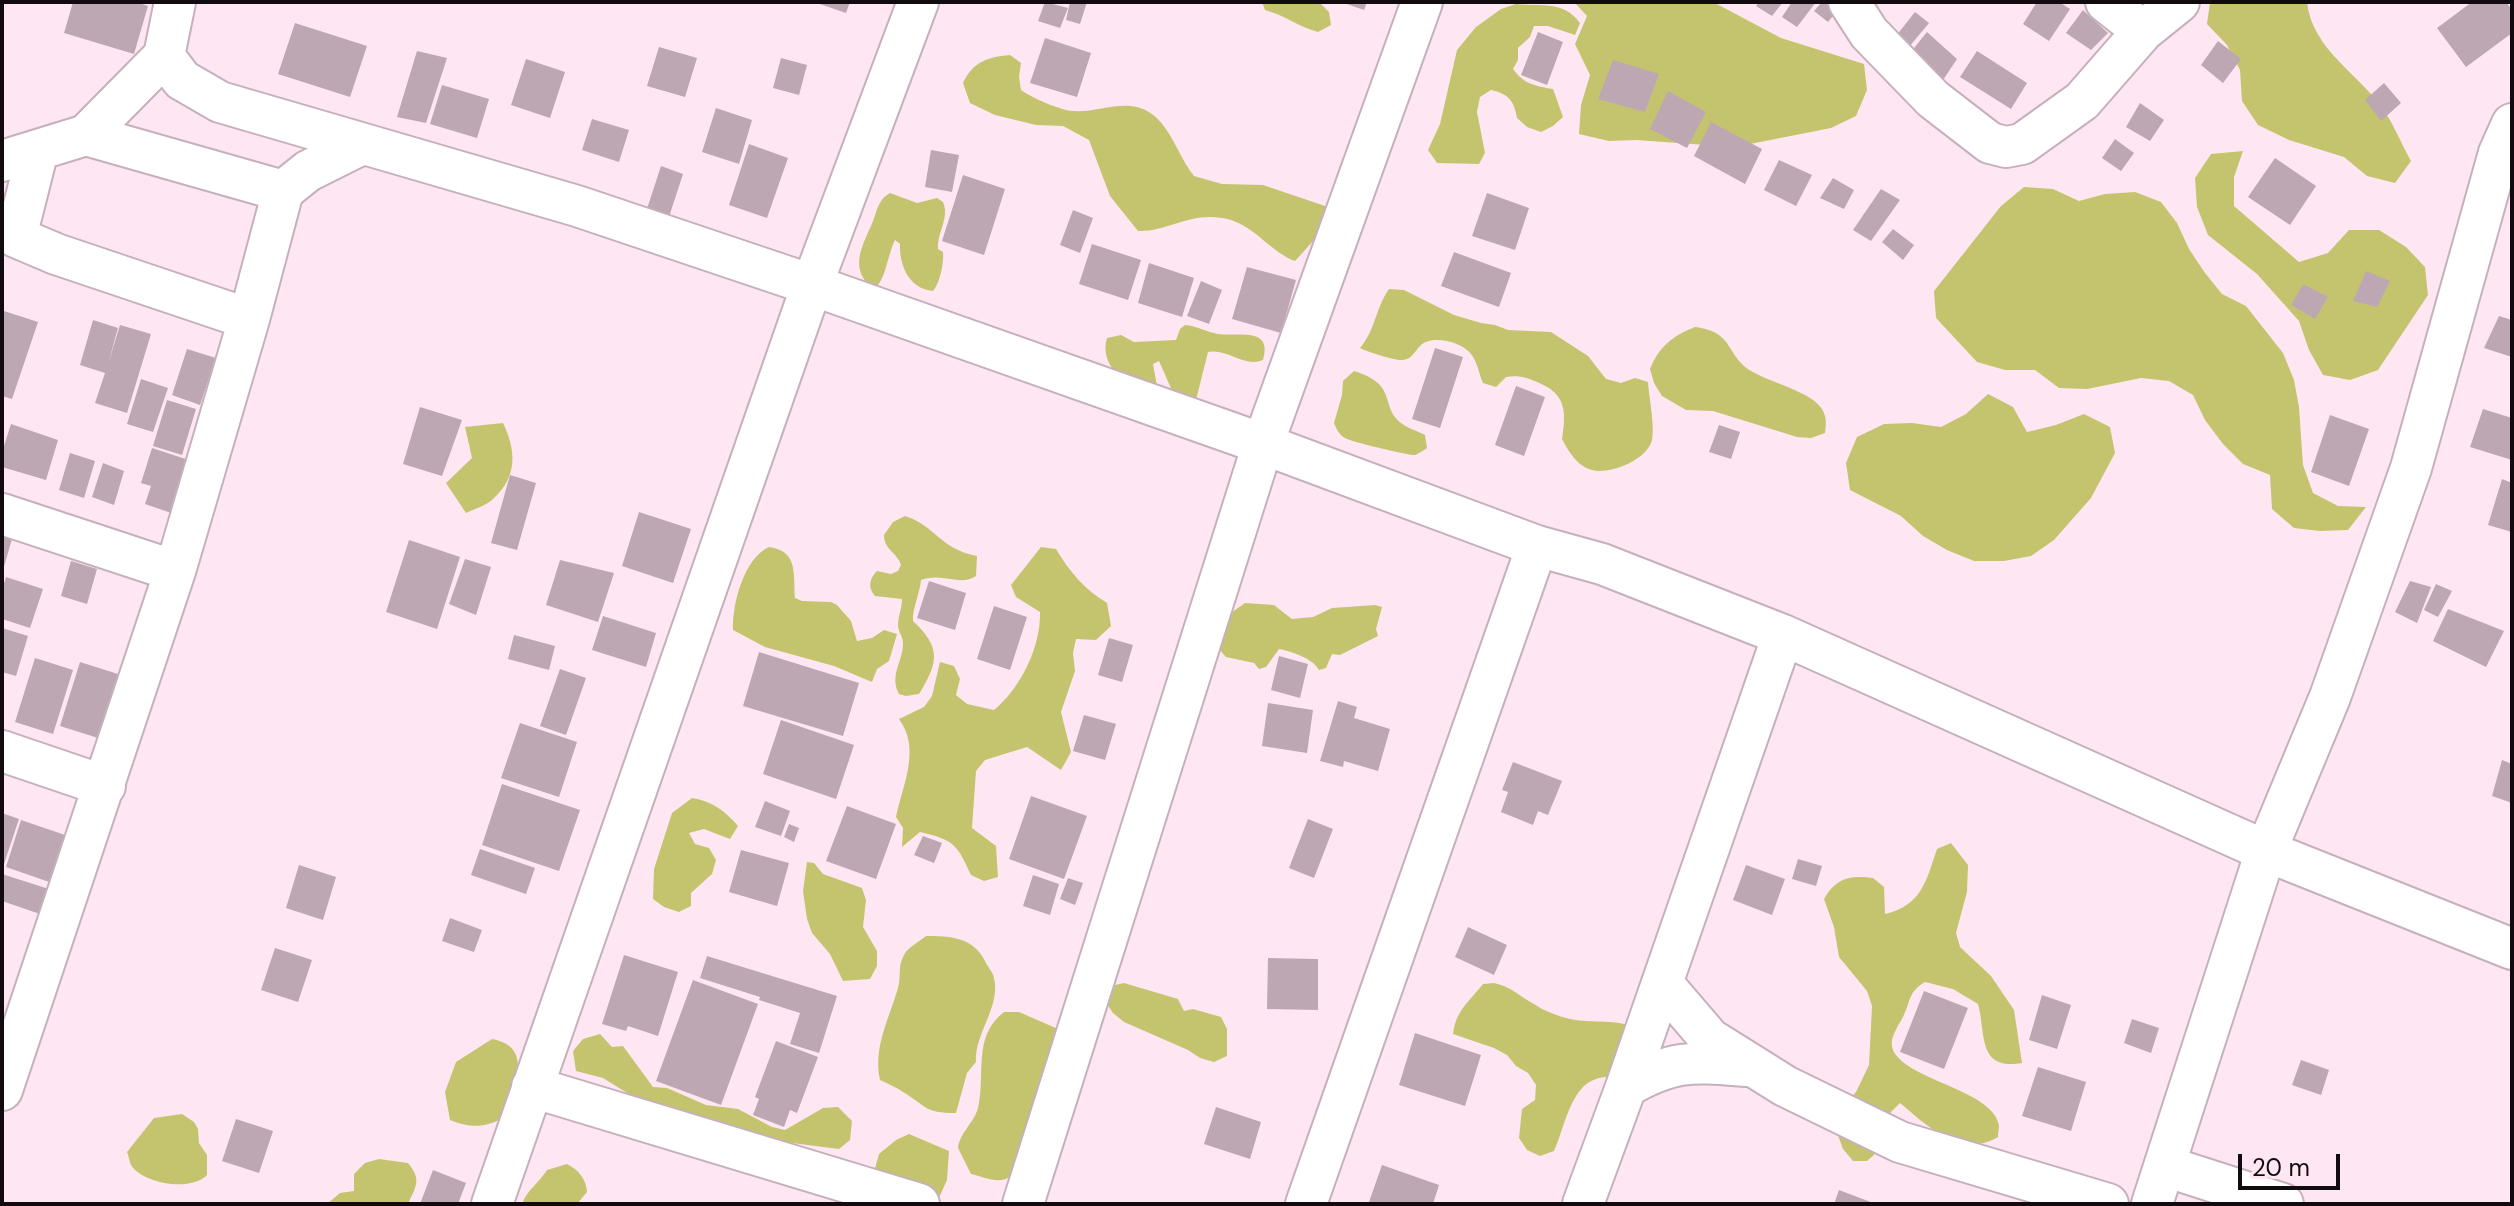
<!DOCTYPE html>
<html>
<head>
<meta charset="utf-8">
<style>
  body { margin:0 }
  #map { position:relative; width:2514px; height:1206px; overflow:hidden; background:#fee7f2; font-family:"DM Sans",sans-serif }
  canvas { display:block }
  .frame { position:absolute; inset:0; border:4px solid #110a0e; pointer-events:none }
  .scale { position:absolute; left:2238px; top:1154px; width:102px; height:36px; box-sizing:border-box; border:4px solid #110a0e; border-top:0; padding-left:10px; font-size:24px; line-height:28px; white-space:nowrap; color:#110a0e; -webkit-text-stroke:6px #fee7f2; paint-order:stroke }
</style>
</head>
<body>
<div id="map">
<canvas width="2514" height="1206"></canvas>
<div class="frame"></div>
<div class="scale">20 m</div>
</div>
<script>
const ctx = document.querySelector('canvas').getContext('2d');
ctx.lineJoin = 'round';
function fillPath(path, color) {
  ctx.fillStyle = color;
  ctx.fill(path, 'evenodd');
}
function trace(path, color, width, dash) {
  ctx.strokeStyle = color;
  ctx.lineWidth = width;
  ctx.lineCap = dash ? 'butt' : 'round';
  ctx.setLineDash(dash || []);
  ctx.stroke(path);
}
fillPath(new Path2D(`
  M1262,2h57l10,10 2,13 -13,7c-19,-5 -34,-17 -53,-22z
  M1574,2h139l68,36 83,26 3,26 -11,26 -25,12 -81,16 -30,2 -84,-6 -27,1 -30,-7 2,-29 9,-30 -15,-31 12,-28z
  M2210,2h97c5,48 53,72 78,110 10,15 17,33 26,49l-16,22 -28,-7 -23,-19 -55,-17 -31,-15 -16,-24 -2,-31 -13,-25 -20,-21z
  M1516,4c27,3 47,-4 64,19l-5,12 -27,-9h-14l-4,11 -12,11v12l-5,9c11,15 22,17 40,20l10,28 -10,9 -12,6 -14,-5 -10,-9c-3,-18 -9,-24 -26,-28l-11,7 -3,15 8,41 -6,11 -42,-1 -9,-13 12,-26 17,-74 19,-23 25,-18z
  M1010,55l11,8 -2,14 2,13c11,8 39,20 52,21 26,2 55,-15 79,3 19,14 27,43 42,62l28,8 41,1 68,23 -5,25 -12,7 -19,21c-24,-9 -39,-33 -64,-41 -39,-11 -61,12 -93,11l-28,-35 -21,-56 -26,-14 -27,-1 -41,-10 -25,-12 -7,-20c10,-21 24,-26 47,-28z
  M2243,151l-9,26v29l65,56 29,-9 21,-23h30l27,17 19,20 3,28 -50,75 -28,10 -27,-5 -14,-25 -10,-29 -42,-47 -49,-39 -11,-28 -2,-29 16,-24z
  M2024,187l29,2 26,12 26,-7 30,-2 26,10 16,21 12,26 16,24 17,21 24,12 37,47 11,27 5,27 4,58 10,28 25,13 28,1 -18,23 -28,1 -26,-3 -22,-19 -2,-34 -27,-11 -20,-20 -18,-24 -12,-25 -24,-14 -28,-3 -54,11 -28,-1 -24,-18h-30l-28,-8 -41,-44 -2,-27 67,-85z
  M890,193l27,10 20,-5 6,4c7,16 -6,30 -5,47l5,3c1,11 -3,31 -10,39 -24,-2 -34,-26 -33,-47l-5,-4c-7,14 -9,37 -18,46h-7c-20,-18 -8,-40 1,-60 6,-13 6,-26 19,-33z
  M1389,289l15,1 50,25 27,8 14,2 13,5 43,2 37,24 18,23 15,4 14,-5 13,4c1,15 7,45 4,58 -5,20 -42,35 -60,30 -14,-3 -24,-19 -30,-31 5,-29 3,-46 -25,-57 -12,-5 -19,-7 -31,-5l-10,10 -13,-4c-4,-9 -6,-22 -12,-29 -9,-12 -40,-20 -51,-8 -6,6 -8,14 -19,14 -7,0 -34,-8 -41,-12 15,-17 16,-41 29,-59z
  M1185,325c12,1 22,7 33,9 20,3 55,-8 45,26 -19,8 -35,-12 -55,-8l-12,48 -22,-5 -15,-34 -6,3 6,33 -44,-25c-8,-9 -12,-22 -8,-34l14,-3 13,7 42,-2 4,-11z
  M1695,327c40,5 30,28 56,44 18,11 61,21 71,38 5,8 4,16 3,24l-14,5 -14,-1 -84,-26 -27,-1 -24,-14 -8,-13 -4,-14c9,-22 22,-33 45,-42z
  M1354,371c45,14 25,34 47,52 6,5 17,8 24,12l2,13c-1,1 -11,7 -12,7 -4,1 -67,-14 -70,-17 -6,-3 -9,-10 -11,-15l8,-28 1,-14z
  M1988,394l25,13 14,25 29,-7 28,-11 26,13 5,26 -24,45 -37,42 -23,16 -27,5h-30l-27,-11 -24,-14 -22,-20 -51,-26 -4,-27 11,-26 27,-13 28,-1 29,4 25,-13z
  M503,423c13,27 15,53 -9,75 -6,7 -20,11 -28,15l-20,-30 26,-25 -7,-31z
  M905,516c31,10 35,33 72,40l-1,20c-16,11 -33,-4 -55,4 -1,13 -9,29 -8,41 28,26 26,41 6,73l-13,2 -7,-2c-10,-19 4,-32 4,-51 0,-7 -5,-11 -5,-18 0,-9 4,-16 4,-26l-27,-3c-8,-9 -5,-18 2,-25l14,3 7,-3 3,-6c-4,-13 -17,-15 -17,-30l9,-13z
  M769,547c30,4 24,28 26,51l7,3 29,1 6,3 14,16 6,20 15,-3 12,-8 13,4 -8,27 -12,8 -5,13 -38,-16 -69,-19 -32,-17c-1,-26 11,-72 36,-83z
  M1041,547l15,2c13,22 29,41 51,54l4,23 -15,14 -20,-1 -3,14 2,18 -14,41 10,40 -10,18 -34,-23 -42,13 -9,11 -4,57 24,18 2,31 -14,4 -13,-6c-14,-30 -16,-35 -51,-43l-18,15 1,-19 -7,-11c7,-33 25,-68 3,-98l25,-12 8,-11 8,-34 14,4 6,13 -4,16 11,9 27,6c27,-22 47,-64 46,-98l-24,-15 -5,-12z
  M1245,603l29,2 18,14 21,-2 19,-9 43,-3 7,2 -6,22 2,7 -38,19 -8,-1 -6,14 -7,2c-7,-12 -26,-18 -40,-21l-13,18 -7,2 -5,-6 -28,-6 -9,-10 11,-32z
  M692,798c20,3 33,13 46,28l-8,13 -26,-10 -15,4 6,11 14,4 7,12 -4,14 -21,19v13l-12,6 -15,-5 -11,-8 1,-30 18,-56z
  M1951,843l17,22 -1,27 -11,41 4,14 31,29 23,34 8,53c-45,8 -36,-30 -44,-59l-25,-15 -28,-7c-17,10 -14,19 -22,35 -4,7 -9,15 -11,23 -6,38 100,46 107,85 0,4 -1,8 -1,12 -36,22 -71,-11 -98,-34l-9,9c-1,20 -8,37 -24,49h-14l-10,-12 -7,-19 10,-27 10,-11 13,-27 3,-59 -5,-15 -28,-34 -5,-30 -10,-28c12,-21 26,-24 49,-21l11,9 1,27c37,-9 41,-33 52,-65z
  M807,862l7,1 9,11 39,14 4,12 -3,27 14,24v15l-7,13 -27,2 -13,-27 -18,-21 -5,-14 -4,-28z
  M926,936c24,0 47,1 59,25 2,5 8,11 9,17 7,29 -20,56 -18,84l-9,11 -11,40c-33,0 -29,-7 -53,-21 -7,-5 -15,-8 -23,-12 -7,-33 9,-61 18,-92 3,-11 0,-21 5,-31 3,-9 16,-15 23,-21z
  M1124,983l54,16 6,12 9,-2 28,8 6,12v27l-13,6 -14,-4 -12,-8 -64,-28 -11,-9 -8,-12 6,-15z
  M1494,983c18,4 25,13 40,21 10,7 24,12 36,15 24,5 46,-1 69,10l-17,47c-8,1 -19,0 -26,3 -26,8 -32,51 -42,72l-14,5 -13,-6 -8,-12 3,-29 13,-9 1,-15 -8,-12 -12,-7 -9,-11 -13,-7 -41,-14c3,-24 16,-32 30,-50z
  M1004,1012h15l39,17 -46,146c-12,11 -27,2 -41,-1l-13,-26c2,-16 16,-25 20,-40 8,-33 -6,-72 26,-96z
  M600,1034l12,13 11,-1 30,41 14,1 39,17 32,4 34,18 13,3 38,-22 15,-1 14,14 -2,19 -11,9 -70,-9 -129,-39 -37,-23 -27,-7 -3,-20 10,-12z
  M492,1039c44,8 21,51 11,79 -18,10 -34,10 -53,2l-5,-28 11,-30z
  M182,1114l12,8 4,7 1,14 8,12v20c-16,17 -64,9 -76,-10 -1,-2 -3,-11 -4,-13l27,-34z
  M909,1134l40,17 -2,29 -9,20 -64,-28 5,-18 17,-14z
  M379,1159l29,4c14,17 8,23 0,41h-81l13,-11 14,-2v-17l11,-11z
  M567,1164c12,6 19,15 20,28l-10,12h-55c5,-14 17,-21 25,-34z`), '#c5c46e');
fillPath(new Path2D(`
  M73,2h63l12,4 -14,48 -70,-21z
  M814,2h36l-4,11z
  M1045,2l23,6 -8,20 -22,-7z
  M1070,2h17l-7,22 -14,-4z
  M1341,2h26l-3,8z
  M1759,2h24l-11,14 -16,-10z
  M1792,2h24l-19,25 -15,-10z
  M1822,2h22l-16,20 -14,-11z
  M2037,2h22l11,7 -21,32 -26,-17z
  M2472,2h34l6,8v23l-46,34 -29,-39z
  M2083,10l25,23 -17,17 -25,-17z
  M1915,12l14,11 -25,30 -12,-12z
  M295,23l72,23 -17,51 -72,-23z
  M1538,32l25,10 -16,43 -26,-10z
  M1927,32l30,27 -16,24 -35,-25z
  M1045,38l46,15 -14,44 -47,-14z
  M2218,41l23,18 -18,24 -22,-18z
  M659,47l38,11 -12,39 -38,-11z
  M417,51l30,7 -21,65 -29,-6z
  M1977,51l50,32 -16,26 -51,-32z
  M781,58l26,7 -8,30 -26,-7z
  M526,59l39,13 -15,46 -39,-13z
  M1613,60l46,14 -14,38 -47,-13z
  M2384,83l17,20 -20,18 -16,-21z
  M442,85l47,14 -12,39 -47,-14z
  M1668,91l38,21 -19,36 -37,-19z
  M2140,103l24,17 -14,21 -24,-14z
  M716,108l36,12 -13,44 -37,-12z
  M592,119l37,11 -10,32 -37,-12z
  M1711,122l51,27 -17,35 -51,-28z
  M2115,139l19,14 -13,18 -19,-13z
  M749,144l39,14 -21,60 -38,-13z
  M931,150l28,5 -7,37 -27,-5z
  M2275,158l41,28 -26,39 -42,-28z
  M1779,160l33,15 -16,31 -32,-16z
  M661,166l22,8 -18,55 -22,-8z
  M963,175l42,14 -21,66 -42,-14z
  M1833,178l21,12 -10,19 -24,-11z
  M1881,189l19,11 -29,41 -18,-11z
  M1487,193l42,15 -14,42 -43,-14z
  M1073,210l20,8 -13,35 -20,-8z
  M1893,229l21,16 -11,15 -21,-18z
  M1092,244l49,16 -13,40 -49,-16z
  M1454,252l57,21 -12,34 -58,-21z
  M1149,263l45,15 -12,39 -44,-14z
  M1247,267l49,13 -15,53 -49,-14z
  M2366,271l24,10 -13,26 -24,-6z
  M1201,281l21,9 -13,34 -22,-8z
  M2303,284l25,13 -13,22 -24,-14z
  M4,311l34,11 -26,77 -10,-3v-78z
  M2499,316l13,4v37l-28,-9z
  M93,320l25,8 -10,36 12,-39 31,9 -24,79 -32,-10 10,-30 -25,-8z
  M1435,348l28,9 -23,71 -28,-9z
  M187,349l29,9 -16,47 -28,-10z
  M141,379l27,9 -15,44 -26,-8z
  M1516,386l29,11 -21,59 -29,-11z
  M167,400l29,9 -14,46 -29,-9z
  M420,407l42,13 -20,56 -39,-12z
  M2483,409l29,9v42l-42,-13z
  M2330,415l39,14 -20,57 -38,-14z
  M11,424l47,16 -12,40 -44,-13v-15z
  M1719,425l21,7 -9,27 -22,-7z
  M152,448l52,17 -18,53 -41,-14 6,-18 -10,-3z
  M70,453l25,8 -11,37 -25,-8z
  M103,463l21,8 -10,34 -22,-8z
  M510,475l26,8 -19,67 -26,-7z
  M2502,479l10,4v49l-24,-7z
  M639,512l52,17 -18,54 -51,-17z
  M2,536l10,3 -9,31h-1z
  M409,540l51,17 -23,72 -51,-17z
  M465,559l26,8 -15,48 -27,-11z
  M560,560l54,13 -16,49 -52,-17z
  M71,561l26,8 -10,35 -26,-8z
  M6,577l37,12 -13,39 -28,-9v-29z
  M929,581l37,12 -11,37 -38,-12z
  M2410,581l21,6 -14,36 -22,-11z
  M2436,584l16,7 -14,26 -14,-7z
  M994,606l33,11 -17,53 -33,-11z
  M2448,609l56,22 -18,36 -53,-26z
  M603,616l53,17 -10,34 -54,-17z
  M2,628l26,8 -12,40 -14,-4z
  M514,635l41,11 -6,24 -41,-11z
  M1109,638l24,7 -11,37 -24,-7z
  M759,652l100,31 -16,53 -100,-30z
  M1279,656l29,8 -8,34 -29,-8z
  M35,658l38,12 -20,64 -38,-12z
  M80,662l38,12 -20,64 -38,-12z
  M560,669l26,9 -20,57 -26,-9z
  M1338,701l19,6 -3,11 36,11 -12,42 -34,-10 -1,6 -23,-6z
  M1268,703l45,7 -6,43 -45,-7z
  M1084,715l32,9 -11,36 -32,-9z
  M781,720l73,25 -18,54 -73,-25z
  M520,723l57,19 -18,55 -58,-19z
  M2502,760l10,4v39l-20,-7z
  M1513,762l49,19 -14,34 -10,-4 -5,14 -32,-13 7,-20 -6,-2z
  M502,784l78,26 -21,61 -77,-26z
  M1031,796l56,20 -23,63 -55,-20z
  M765,801l25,10 -9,25 -26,-9z
  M847,806l49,18 -20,55 -50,-18z
  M2,813l17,6 -16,48h-1z
  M1308,819l25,10 -19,49 -25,-10z
  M21,820l47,16 -16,47 -46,-16z
  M789,824l10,4 -5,14 -10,-5z
  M923,836l19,7 -8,20 -20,-8z
  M480,849l55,19 -9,26 -55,-19z
  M741,850l48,13 -12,43 -48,-14z
  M1798,859l24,7 -6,20 -24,-7z
  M299,865l37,12 -13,43 -37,-12z
  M1746,865l39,14 -13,36 -39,-15z
  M2,874l50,16 -9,25 -41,-14z
  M1033,875l26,9 -9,31 -27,-9z
  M1068,878l15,5 -8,22 -15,-6z
  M450,918l32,12 -8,22 -32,-11z
  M1468,927l39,18 -13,30 -39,-18z
  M275,948l37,12 -14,42 -37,-12z
  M624,955l54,17 -20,64 -30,-10 -2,5 -24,-7z
  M707,956l130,40 -18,57 -29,-9 10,-31 -41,-13 1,-3 -60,-19z
  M1268,958l50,1v51l-51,-1z
  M693,980l65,24 -37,101 -65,-24z
  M1924,991l44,17 -24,61 -44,-17z
  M2042,995l29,10 -14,44 -28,-9z
  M2132,1019l27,9 -8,25 -27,-10z
  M1415,1033l66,22 -16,51 -66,-21z
  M776,1041l42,16 -21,56 -7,-3 -6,17 -31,-12 6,-16 -4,-2z
  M2301,1060l28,10 -8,25 -29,-10z
  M2038,1067l48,15 -15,49 -49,-15z
  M1216,1107l45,15 -11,37 -46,-15z
  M236,1119l37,12 -14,42 -37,-12z
  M1382,1165l57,20 -6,19 -64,-2z
  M433,1170l33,13 -8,21h-38z
  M1839,1190l37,14h-42z`), '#bda7b2');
const minor = new Path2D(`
  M175,2l-11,54 18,24 38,22 357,104 235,79 451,159 274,102 65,18 181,71 483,216 246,98
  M1849,2l20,31 64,66 57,44 16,4 16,-3 60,-43 61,-70 36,-29
  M2106,2l37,29
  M86,135l78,-79
  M2,161l84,-26 197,56
  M2,226l14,11 40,17 193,65
  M16,237l22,-87
  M2,514l173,57
  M2,751l103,35
  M1662,983l48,56 75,47 115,56 208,62
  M532,1087l387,117
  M1626,1087c48,-28 68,-25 120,-21
  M2,1090l173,-519 74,-252 34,-128 25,-20 52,-26
  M2165,1166l118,38
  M492,1204l320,-919 106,-283
  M1023,1204l240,-760 159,-442
  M1306,1204l231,-658
  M1583,1204l43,-117 157,-452
  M2152,1204l114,-353 64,-154 81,-229 88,-315 13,-29`);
trace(minor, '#c6b0bb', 44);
trace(minor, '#fff', 40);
</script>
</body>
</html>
